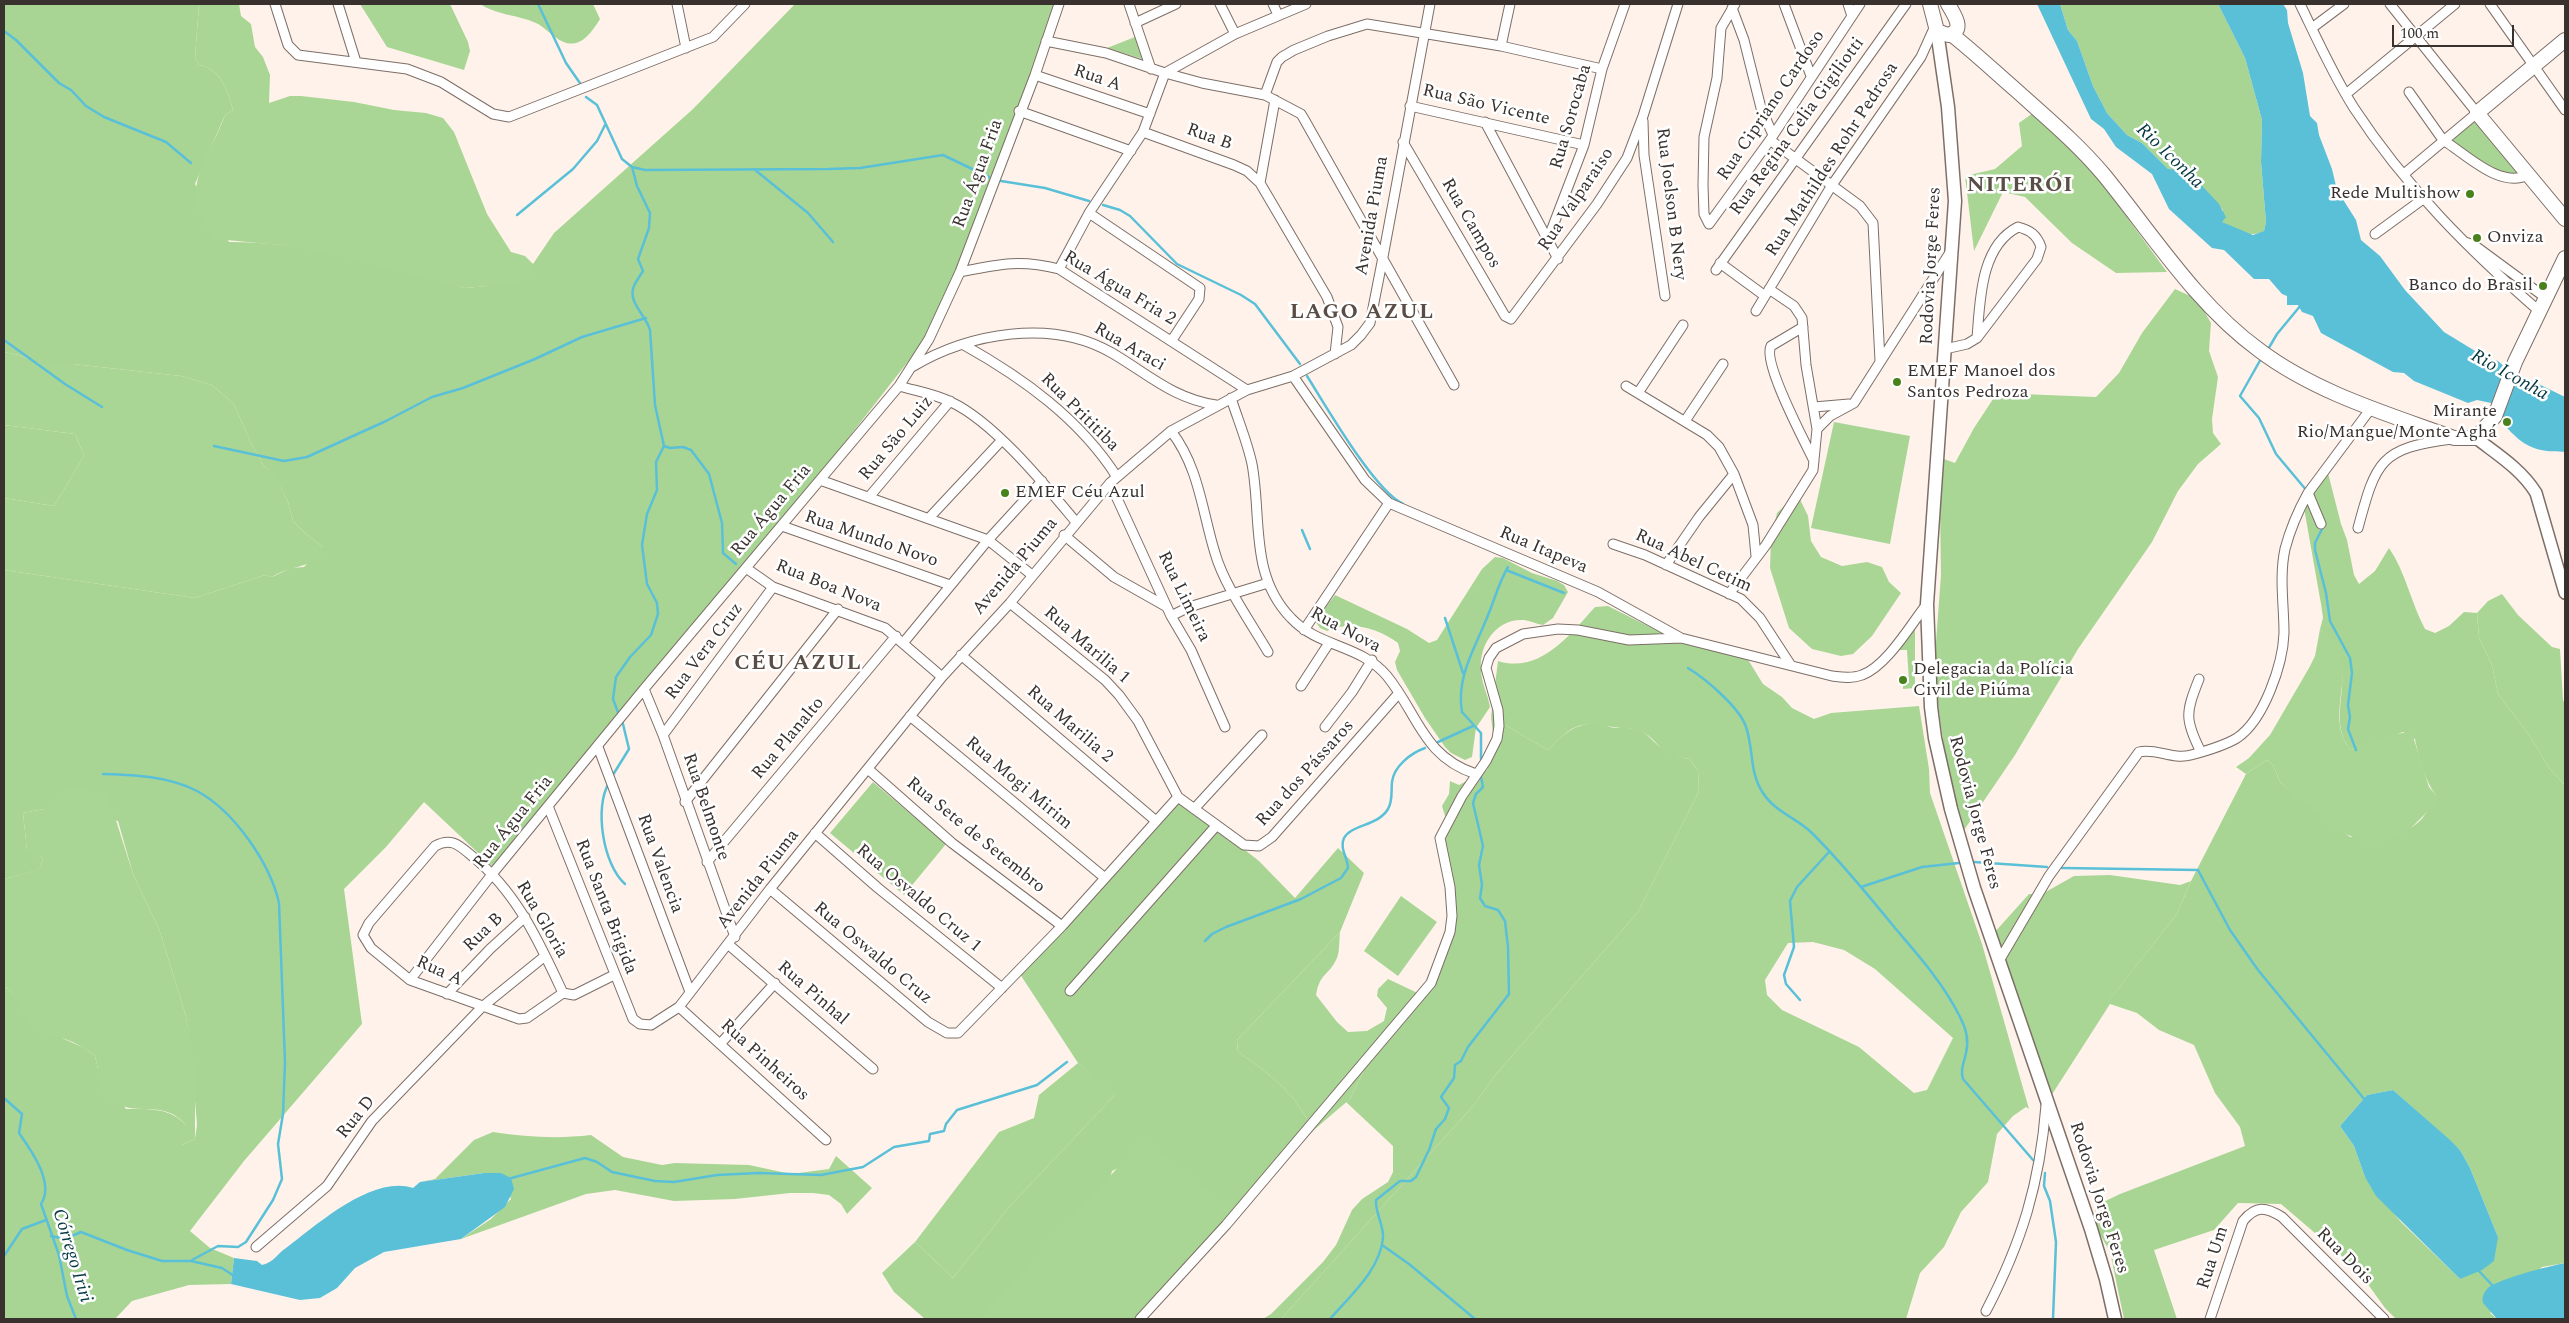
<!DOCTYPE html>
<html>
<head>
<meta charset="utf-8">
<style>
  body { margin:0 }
  #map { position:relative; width:2569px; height:1323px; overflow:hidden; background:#fff2eb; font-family:Spectral,serif }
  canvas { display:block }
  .frame { position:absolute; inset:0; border:5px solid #38312e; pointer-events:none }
  .scale { position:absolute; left:2392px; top:25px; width:122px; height:22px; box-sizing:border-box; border:2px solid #38312e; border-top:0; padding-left:6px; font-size:15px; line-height:18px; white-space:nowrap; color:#38312e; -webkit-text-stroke:4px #fff; paint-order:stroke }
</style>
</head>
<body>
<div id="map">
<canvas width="2569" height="1323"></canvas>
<div class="frame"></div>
<div class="scale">100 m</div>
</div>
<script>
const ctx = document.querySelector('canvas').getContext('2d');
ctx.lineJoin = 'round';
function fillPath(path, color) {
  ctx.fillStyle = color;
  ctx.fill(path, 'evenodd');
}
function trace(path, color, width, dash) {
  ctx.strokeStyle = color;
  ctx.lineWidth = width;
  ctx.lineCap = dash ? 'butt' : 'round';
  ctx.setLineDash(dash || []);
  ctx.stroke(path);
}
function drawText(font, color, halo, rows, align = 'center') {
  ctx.font = font + ' Spectral,serif';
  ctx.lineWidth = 5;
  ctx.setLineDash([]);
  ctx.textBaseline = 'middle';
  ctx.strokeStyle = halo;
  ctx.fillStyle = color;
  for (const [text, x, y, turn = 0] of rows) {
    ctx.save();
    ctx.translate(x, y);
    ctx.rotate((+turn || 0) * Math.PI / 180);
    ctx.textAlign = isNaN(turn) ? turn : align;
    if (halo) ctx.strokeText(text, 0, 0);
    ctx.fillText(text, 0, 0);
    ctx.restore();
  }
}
fillPath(new Path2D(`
  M4,4h195l-4,54 4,7c22,4 29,26 34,45l-8,5 -30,69 34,58c80,0 161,24 236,46l22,-2 46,-14v-8l21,-31 139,-124 102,-105h260l-40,120 -35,93 -59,128 -130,166 -299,355 -68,-64 -38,45 -42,42 18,135 -118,137 -54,70 20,17 24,10 -3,26 -42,1 -57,16 -17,18h-111v-333c11,7 21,25 25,37l55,25 11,8 3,13 28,40c21,0 43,-2 59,15l-3,21 13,-6 2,-14 -6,-74 -5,-35 -27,-87 -26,-55 -15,-53 -74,-12 -21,4 4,37 16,8 -2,7 -7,6 -30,8v-309l191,28 70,-23 7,2 19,-9 13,-1 19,-20 -17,-13 -13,-13 -5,-19 -13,-27 -11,-9 -12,-21 -18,-41 -22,-19 -31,-9 -108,-12h-33l-21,-9 -15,-3z
  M480,4h113l7,15c-11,18 -24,34 -45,18 -6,-4 -12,-11 -19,-14 -18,-8 -39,-8 -56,-19z
  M2060,4h158l27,54 17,62 -1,42 5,60 -2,9c-13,8 -31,-2 -42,-9l1,-12 -31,-35 -24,-6 -26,-26 -15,-8 -20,-22 -14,-27 -16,-45 -9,-11z
  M1140,35l12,27 -45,-14z
  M2475,120l44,53 -12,4 -56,-35z
  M1834,422l76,14 -20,108 -79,-16z
  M4,425l71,9 9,22 -30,50 -50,-8z
  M2328,473l13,51 6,16 7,35 5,9 16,-13 14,-23c17,25 22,55 36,81l10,4 14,-7 15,-14 13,1 2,25 13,27 6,29 31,41 20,33 16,17v478l-23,4 -52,46 7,6h-101l-11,-11 -28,-39 -76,-65 -43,-1 -24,27 -60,20 23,69h-53l-14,-67 -13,-23 -2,-23 25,-12 125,-48 -5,-19 -25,-34 -21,-48 -35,-15 -22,-17 -30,-10 70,-89 14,-33 55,-107 21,-14 6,5 7,17 70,55c43,-4 66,4 86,-42 -10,-12 -18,-40 -21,-56l-12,-7 -44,16 -9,1c-28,-35 16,-81 -30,-120l3,-11 -2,-14 -17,-96 1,-9zM2393,1090l67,60 10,18 28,69 -38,42 -59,-57 -36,-45 -11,-31 -14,-20 27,-31z
  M1495,557l8,1 29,15 25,8 7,4 4,7 -15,26 -10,7c-6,-1 -13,-4 -19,-5 -27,-2 -45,24 -43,49 0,14 7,25 9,38l-14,21 -4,29 -7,3 -14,-7 -6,-6 -20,-29 -28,-48 -2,-8 5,-11 -2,-8c-19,-15 -49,-23 -71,-12l-7,-3 -5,-7 20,-26 72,34 22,14 8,-3 45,-71z
  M1913,629h2v59l-12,1v-5l6,-1 -2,-33h-8v-3z
  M1491,717l57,33c15,-15 27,-28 50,-26 6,0 12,4 19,4 10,0 21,-1 29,6 13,12 24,26 43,24l9,13 1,20 -61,121 -142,162 -23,32 -192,213h-18l8,-5 52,-52 13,-17 16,-35 10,-11 26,-17 5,-10v-26l-47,-44 4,-3 22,-45 40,-42 40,-81 4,-19 -9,-28 -3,-33 4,-25 -6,-20 7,-12 1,-13 9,4 28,-15 7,-28z
  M873,782l73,62 -42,51 -74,-62z
  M1176,796l83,65 36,37 43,-50 26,25 -24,59 -103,108 1,12c18,12 40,28 54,45 8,10 14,22 23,32l-82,89 -100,-57 -21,10 -5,19 -114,129h-68l-31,-27 -12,-19 33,-31 38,36 57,-72 105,-111 -37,-32 -62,-95 86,-88z
  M1401,896l36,26 -39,54 -34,-25z
  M493,1132c34,5 64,7 98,3l32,22 39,8 13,-2 74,2 42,9 38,-5 7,-13 36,32 -25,26 -6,-10 -12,-9 -16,-2h-23l-55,6 -61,2 -59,-11 -29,4 -125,45 30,-20 20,-20 -10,-26h-17l-64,9 15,-3 39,-39z`), '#a9d594');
fillPath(new Path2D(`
  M199,4h40l2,12 10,8 4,23 8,10 7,18 -1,28 21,-7h11l53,6 40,8 32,3 17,5 11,14 33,82 24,38 14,4 8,8v8l-7,8 -14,4 -47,4 -129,-33 -57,-10 -63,-6c-42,-46 -8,-77 9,-124l8,-5c-5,-19 -12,-41 -34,-45l-4,-7z
  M360,4h90l18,38 2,9 -6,19 -77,-23z
  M2033,113l63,62 71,97 -51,1 -44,-30 -47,-46 -22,-5 -29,59 -9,-75 30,-7 27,-23 -3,-23z
  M2175,289l22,10 14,24 -2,28 9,26 -6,42 1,14 8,11 -23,20 -20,27 -26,51 -74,107 -63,106 -53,78 -16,-72 -10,-71v-48l5,-67 -1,-68 4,-48 11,4 19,-35 23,-35 99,4 23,-24 23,-40z
  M4,352l15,3 21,9h33l108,12 31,9 22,19 18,41 12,21 11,8 13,28 5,19 13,13 17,13v8c-15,13 -34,11 -51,22l-7,-2 -70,23 -191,-28v-72l50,8 30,-50 -9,-22 -71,-9z
  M1797,493l11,23 3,25 10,16 21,9 25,-4 15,5 7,15 12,11 -29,43 -19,18 -12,2 -29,-7 -23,-21 -19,-60 1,-30 6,-25z
  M2502,594l16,21 34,32 8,2 3,51 2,4v81l-16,-17 -20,-33 -31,-41 -6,-29 -13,-27 -2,-25 11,-12z
  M1608,606l68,34 71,18 16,26 19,13 10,11 22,11 17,-6 88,-7 10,63 1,24 52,151 47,165 -3,-2 -13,9 -16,18 -9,48 -27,30 -17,35 -24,26 -14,46h-625l192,-213 23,-32 142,-162 61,-121 -1,-20 -9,-13c-28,2 -27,-15 -46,-26 -10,-5 -19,-3 -30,-5 -36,-6 -39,-3 -65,23l-57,-33 7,-56c42,13 72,-26 97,-54zM1813,942l31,8 31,19 78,69 -26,52 -13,3 -55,-46 -77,-37 -15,-15 -2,-15 23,-37z
  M2320,629c6,5 15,11 19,19 13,32 -13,72 11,101 21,-2 40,-19 62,-16l17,54 7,8 -1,9 -28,28 -12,6 -18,4 -15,-1 -21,-9 -61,-50 -7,-17 -6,-5 -21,14 -10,-7 13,-9 21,-23 39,-67 6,-12z
  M72,787l36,8 25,79 26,55 27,87 9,54v69l-13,6 -4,-15 7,-6c-28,-32 -62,7 -90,-45l3,-10 -3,-13c-9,-7 -19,-13 -30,-17 -10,-3 -22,-4 -30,-9 -11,-7 -15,-34 -31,-44v-107l29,-8 8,-6 2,-7 -16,-7 -4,-38 21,-4 19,-19z
  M2110,875l70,10 11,-4 -14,33 -69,88 2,2 -59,92 -57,-163 35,-39h13l32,-18z
  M1340,932c-1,9 0,21 -4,28 -8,16 -16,13 -20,35l21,27 11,10 19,-1 17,-10 3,-13 -10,-12 1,-7 10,-10 36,17 -52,58 -22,45 -35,30c-9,-10 -15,-22 -23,-32 -14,-17 -36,-33 -54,-45l-1,-12z
  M1078,1063l38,31 -106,112 -57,72 -38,-36 84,-110 35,-14 5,-23z
  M1144,1139l89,72 -94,108h-160z`), '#a9d694');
fillPath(new Path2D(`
  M2037,4h23l8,26 9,11 16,45 14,27 20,22 15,8 26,26 13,1 11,5 27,29 7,13 -4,5 31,13 11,-4 2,-9 -5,-60 1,-42 -17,-62 -27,-54h65l4,6 1,13 15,50 7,43 7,7 2,12 13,34 5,21 19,30 5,20 19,16 25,34 39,42 41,25 13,4 8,7 59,29v55c-7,-1 -16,0 -24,-2 -22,-4 -41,-28 -50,-47l-14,-3 -9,3 -54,-22 -10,-8 -11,-1 -72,-39 -8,-17 -11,-4 -4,-7h-11v-9l-5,-2 -13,-15h-15l-30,-29 -12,-2 -43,-39 -17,-35 -36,-27 -12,-18 -13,-10z
  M2393,1090l57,50 10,10 10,18 28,69 -4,24 -12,9 -22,9 -84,-83 -11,-19 -11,-31 -14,-20 27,-31z
  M484,1173h17l10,5 3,11 -9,18 -44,32 -77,13 -29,16 -18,20 -17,10 -20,2 -69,-16 3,-26 23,3 5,4c12,-3 15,-11 24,-17 32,-24 86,-73 127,-60l7,-6z
  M2565,1263v56h-68l-14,-16c-1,-6 0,-9 4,-14 9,-10 63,-23 78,-26z`), '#59c0d8');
trace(new Path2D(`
  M538,4l28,59 16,23
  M4,31l12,9 43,43 12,7 15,16 18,11 62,25 25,21
  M586,97l11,8 25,54 10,8 13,3 183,-1 32,-1 83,-13 46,22
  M754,169l54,44 25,29
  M1001,181l44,7 44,13
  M1103,205l17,5 10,6 47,48 64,31 14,9 45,60
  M517,215l56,-46 24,-28 8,-16
  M4,340l61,44 37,23
  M2267,351l10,-17 24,-29
  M2262,357l-22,39 19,22 17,36 31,37
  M1307,376c19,30 67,114 96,128
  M214,446l70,15 23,-4 79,-36 46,-24 31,-9 72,-29 47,-22 64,-19
  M664,446l6,2 13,-1 8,3 18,24 13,49 1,30 13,11
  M2323,527l-8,16v7l11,43 4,28 20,37 2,15 -4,32 2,12 -2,12 8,21
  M1302,530l8,19
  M1506,570l58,23
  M1445,618l18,55
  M1688,668c18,11 52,40 58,59 8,23 3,45 17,66 12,19 34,25 49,40 30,30 57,63 83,95 23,27 49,56 65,89 6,11 9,24 6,36 -2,10 -6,17 -3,26l70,81
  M619,715l-6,-16 3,-22 14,-20 21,-22 7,-21 -1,-11 -10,-19 -5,-39 5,-31 10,-24 -1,-28 8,-16 -9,-41 -5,-75c-4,-15 -23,-28 -16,-44 2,-5 6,-10 9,-15l-5,-12 11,-31 1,-15 -13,-27 -5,-19
  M1438,742l35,-16
  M1481,759v-26l-19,-21c-6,-34 12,-62 24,-92 8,-18 12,-36 22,-53
  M103,774c31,1 65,2 94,17 37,20 73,72 82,112l6,159 -2,52 -5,30 4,35 -9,21 -27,42 -8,5 -20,-1 -26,14
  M611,778l18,-29 -7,-29
  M609,783c-15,24 -6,82 16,101
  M1974,862l73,5
  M2062,868l136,2 32,60 28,40 107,130
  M1861,887l61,-20 37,-4
  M1205,941l7,-7 14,-7 75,-28 40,-21 7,-10c0,-10 -9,-20 -4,-30 8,-14 34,-12 44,-29 5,-8 3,-18 4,-27 2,-16 19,-29 33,-34
  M1800,1000l-14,-16 -2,-9 10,-28 -4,-46 7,-14 32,-35
  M4,1098l18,16 -3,19c12,17 36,50 22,71l18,51 8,41 9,23
  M2045,1173l-1,13 6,15 6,41 -3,77
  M508,1179l77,-21 12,4 15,10 43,9 19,1 43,-7 41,-2 63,2 42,-8 31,-20 35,-6 1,-7 14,-3 2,-7 11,-14 80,-25 30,-23
  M51,1236l14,3 16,-7 46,18 35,11h29l31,7 12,8
  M1382,1245l27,19 66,55
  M4,1256l18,-27 24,-9
  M2477,1269l17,18
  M1330,1319c20,-23 50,-49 53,-81 1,-13 -8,-25 -7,-38l24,-19h11l5,-4 13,-27 7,-21 9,-10 4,-11 -8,-11 13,-19 1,-13 6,-4 7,-14 41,-53 -1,-47 -3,-26 -7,-11 -13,-4 -5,-8 2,-13 -3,-20 4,-19 -10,-43 3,-9 7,-7 -2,-10`), '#59c0d8', 2.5);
const minor = new Path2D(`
  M275,4l13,41 10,10 109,14 34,13 52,32 16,3 204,-80 32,-33
  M338,4l18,58
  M677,4l9,44
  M1129,4l22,65
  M1220,4l15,30
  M1273,4l5,11
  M1735,4l-14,24 -4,50 -13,59 -1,48 1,29 5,10 61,-84 90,-136
  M1784,4l27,72
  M1848,4l4,12
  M2300,4c17,35 33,71 54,104 51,78 116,143 185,203
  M2390,4l87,109 -73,61
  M2490,4l75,106
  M1732,8l12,32 17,68 12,27
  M1135,23l41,-19
  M2312,28l32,-24
  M1046,41l60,12 59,20 70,-39 71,-30
  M1501,46l9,-42
  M1035,75l115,39
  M2409,92l34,48 6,4c22,15 53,44 79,31
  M2346,94l109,-90
  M1265,95l12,-33 5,-5 12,-7 34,-14 39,-12 134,22 101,23
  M1275,100l-15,83 67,114 11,30 -3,27
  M1410,106l174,39
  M1019,111l112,40
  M1643,121l1,34 21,141
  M1485,122l73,137
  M1143,132l91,33 13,6 13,12
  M1770,140l90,66 13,17 7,138
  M1403,142l102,174 6,3 86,-115 30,-46 16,-42 35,-112
  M1089,213l111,75 -1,11 -27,41
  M2375,234l48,-35
  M1548,239l36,-94 18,-76 23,-65
  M2465,242l9,3 72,53
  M1720,263l45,33
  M1059,269l30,-56 54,-81 22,-59 37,10 63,12 36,19 3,5 150,266
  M1716,270l190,-266
  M960,272c39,-8 60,-13 99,-3l188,121
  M1769,289l25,17 8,12 4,47 11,64
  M1756,311l76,-126 89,-128 14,-31
  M1803,327l-32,19c-9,16 34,96 43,115
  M964,345c59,33 116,74 153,132
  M1945,349l22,-5 10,-6 60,-79 4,-12c-4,-12 -11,-17 -23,-20 -38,19 -38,75 -41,111
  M912,367c57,-34 140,-49 200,-14 36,21 60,45 104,52
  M1293,376l72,104 24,23 209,89 83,46
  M899,386c17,5 36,8 52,16 43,20 94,83 125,120
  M1626,386l81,49 12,12 15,27 19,51 3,31
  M1638,393l45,-68
  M1231,398c7,22 16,43 21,66 10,53 -3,111 39,154 28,30 69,26 96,58 31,38 36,81 89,98
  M1814,407l35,-3
  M1685,421l38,-57
  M1171,431c28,36 31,80 44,122 9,32 36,70 53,99
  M820,480l168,60 44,35
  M1110,483l61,133 20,34 34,77
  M869,497l81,-96
  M930,517l71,-76
  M2321,524l-13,-31 64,-86
  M782,526l168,59
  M2358,528c18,-67 22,-80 94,-89
  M1064,535l50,42 53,30
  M1613,544l32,11 96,44 19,19 30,46
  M1666,565l33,-48 35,-43
  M746,568l27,19 112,41 57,49
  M1729,594l37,-49 47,-75 4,-41 13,-13 24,-13 97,-152
  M1010,603l95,77 14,15 19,26 40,76 66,48 15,1 13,-9 127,-144
  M1171,616l18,-9 79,-24
  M1304,630l85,-127
  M904,642l84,-102 54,-59
  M961,655l195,166
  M2199,679c-13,33 -15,40 2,73
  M1301,686l28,-43
  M644,689l19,46 72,202
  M910,716l195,162
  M1325,727l27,-35 20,-32
  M663,735l110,-148
  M598,747l92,245
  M868,769l84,74 110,83
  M685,802l153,-193
  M548,806l85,213 7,5 11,1 28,-18 91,-118 172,-212 68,-74 100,-120 61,-52 76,-41 46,-14 58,-31 10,-10 9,-12 13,-66 47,-253
  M1194,809l68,-74
  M815,833l63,55 124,100
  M707,862l189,-226
  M770,889l158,133 19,11h11l104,-107 116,-129
  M729,945l144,124
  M1999,961l50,-85 90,-124c18,-4 33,8 52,3 15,-4 33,-9 46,-17 27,-18 46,-74 47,-105 0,-28 -5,-56 1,-84 5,-19 13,-38 23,-56
  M410,980l83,-107 151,-184 255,-303 30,-47 31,-67 75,-197 24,-71
  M1070,991l146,-165
  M563,993c-24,-51 -46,-101 -91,-137 -13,-11 -21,-19 -37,-10l-66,77 -6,12 8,13 39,32 109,39 8,-1 36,-25 11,2 40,-20
  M447,994l43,-45 35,-32
  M679,1007l147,133
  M721,1043l54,-60
  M256,1247l71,-61 45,-65 110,-114 63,-51
  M1986,1311c36,-69 54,-128 60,-206
  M1140,1319l86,-94 205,-242 19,-51 2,-16 -2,-29 -10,-49 22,-42 24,-35 11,-22 2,-13 -1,-16 -12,-42 3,-10 7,-10 27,-14 35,-5 20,1 51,10 52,-2 151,38c10,1 20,3 30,-1 25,-9 49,-51 65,-71
  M2210,1319l33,-98c13,-16 23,-14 39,-4l102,102`);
const tertiary = new Path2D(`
  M2476,438c22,17 45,31 60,55l29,100`);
const secondary = new Path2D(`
  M1937,31l11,76 7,94 -28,403 4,103 4,31 16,71 23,79 117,341 15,50 9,40`);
const primary = new Path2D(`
  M1930,4l7,27 11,4c18,-5 6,-20 0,-31
  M1951,34c23,18 44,38 66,57 30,27 61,53 87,84 49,60 92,129 155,175 57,43 129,64 195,88h22l19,-22 20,-54 50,-104
  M2565,40l-88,73 88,106`);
trace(minor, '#7d6f67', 11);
trace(tertiary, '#7d6f67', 14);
trace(secondary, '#7d6f67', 15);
trace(primary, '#7d6f67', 16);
trace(minor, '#fff', 9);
trace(tertiary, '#fff', 11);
trace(secondary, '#fff', 12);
trace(primary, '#fff', 14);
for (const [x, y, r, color] of [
  [2470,194,5,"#49821c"],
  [2477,238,5,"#49821c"],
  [2543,286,5,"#49821c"],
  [1897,382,5,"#49821c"],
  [2507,422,5,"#49821c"],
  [1005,493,5,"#49821c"],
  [1903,680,5,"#49821c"]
]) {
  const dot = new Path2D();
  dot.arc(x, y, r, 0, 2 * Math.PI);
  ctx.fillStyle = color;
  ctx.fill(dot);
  trace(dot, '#fff', 2);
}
drawText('18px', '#38312e', '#fff', [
  ["Rua A",1097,79,19],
  ["Rua São Vicente",1486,106,13],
  ["Rua Cipriano Cardoso",1772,106,-56],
  ["Rua Sorocaba",1572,117,-74],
  ["Rua Regina Celia Gigiliotti",1798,127,-54],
  ["Rua B",1209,138,20],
  ["Rua Mathildes Rohr Pedrosa",1833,160,-57],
  ["Rua Água Fria",979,174,-70],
  ["Rua Valparaiso",1577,200,-56],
  ["Rua Joelson B Nery",1670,204,83],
  ["Avenida Piuma",1373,216,-80],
  ["Rua Campos",1470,224,60],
  ["Rodovia Jorge Feres",1932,266,-87],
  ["Rua Água Fria 2",1119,289,31],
  ["Rua Araci",1129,348,30],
  ["Rua Prititiba",1079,413,45],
  ["Rua São Luiz",897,439,-50],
  ["Rua Água Fria",772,511,-50],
  ["Rua Mundo Novo",871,540,19],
  ["Rua Itapeva",1543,551,23],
  ["Rua Abel Cetim",1693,562,25],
  ["Avenida Piuma",1016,567,-50],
  ["Rua Boa Nova",828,587,22],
  ["Rua Limeira",1183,597,64],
  ["Rua Nova",1345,631,28],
  ["Rua Marilia 1",1086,646,41],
  ["Rua Vera Cruz",705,652,-53],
  ["Rua Marilia 2",1069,725,41],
  ["Rua Planalto",789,739,-50],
  ["Rua dos Pássaros",1306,774,-48],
  ["Rua Mogi Mirim",1018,784,40],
  ["Rua Belmonte",705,807,71],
  ["Rodovia Jorge Feres",1974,813,75],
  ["Rua Água Fria",514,823,-51],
  ["Rua Sete de Setembro",975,836,39],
  ["Rua Valencia",659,864,70],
  ["Avenida Piuma",759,880,-52],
  ["Rua Osvaldo Cruz 1",918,899,40],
  ["Rua Santa Brigida",605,907,69],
  ["Rua Gloria",541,920,60],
  ["Rua B",484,933,-44],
  ["Rua Oswaldo Cruz",872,954,40],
  ["Rua A",439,972,24],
  ["Rua Pinhal",812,994,41],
  ["Rua Pinheiros",764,1061,42],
  ["Rua D",357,1118,-51],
  ["Rodovia Jorge Feres",2098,1198,72],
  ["Rua Dois",2344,1257,45],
  ["Rua Um",2214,1258,-72]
]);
drawText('18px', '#38312e', '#fff', [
  ["Rede Multishow",2460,194,"right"],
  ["Onviza",2487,238],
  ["Banco do Brasil",2533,286,"right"],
  ["EMEF Manoel dos",1907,372],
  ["Santos Pedroza",1907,393],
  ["Mirante",2497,412,"right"],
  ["Rio/Mangue/Monte Aghá",2497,433,"right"],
  ["EMEF Céu Azul",1015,493],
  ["Delegacia da Polícia",1913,670],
  ["Civil de Piúma",1913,691]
], 'left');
drawText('italic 19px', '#053842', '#fff', [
  ["Rio Iconha",2169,157,44],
  ["Rio Iconha",2509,376,29],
  ["Córrego Iriri",71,1256,73]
]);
ctx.letterSpacing = '1px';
drawText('bold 22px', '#5a4d46', '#fff', [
  ["NITERÓI",2020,187],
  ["LAGO AZUL",1362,314],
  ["CÉU AZUL",798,665]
]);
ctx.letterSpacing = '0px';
</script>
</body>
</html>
